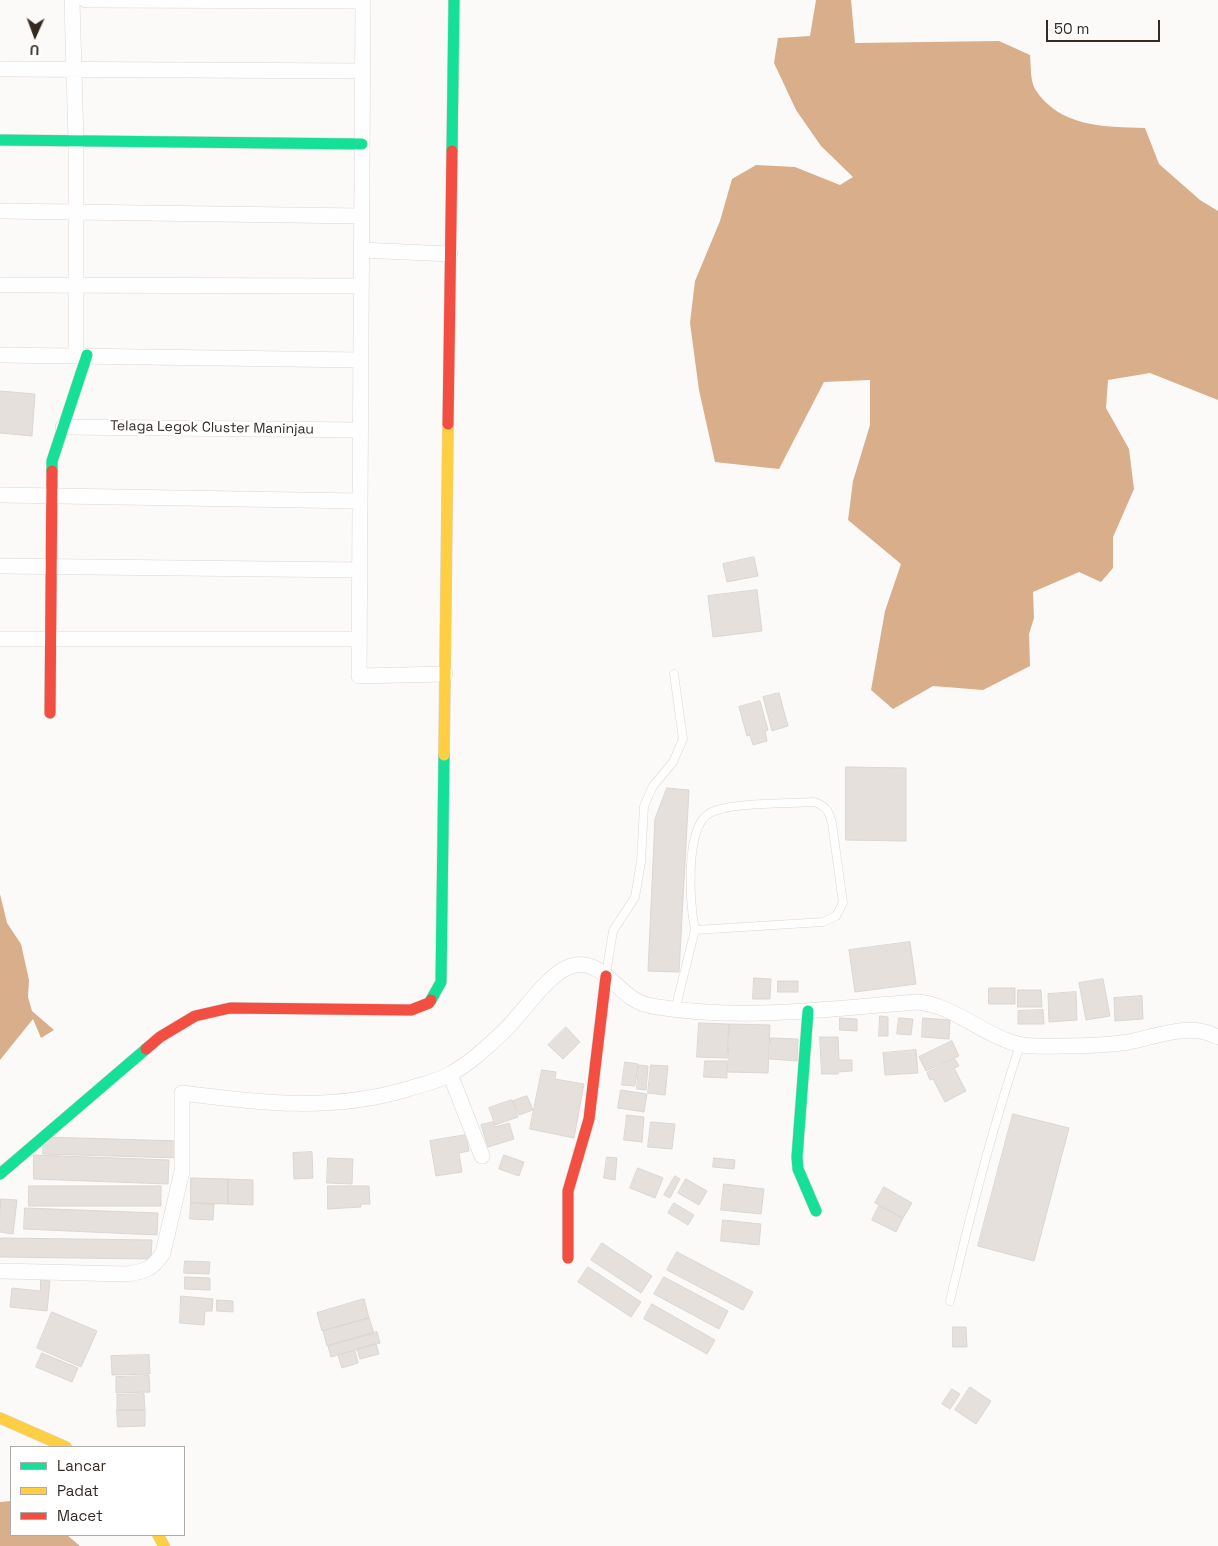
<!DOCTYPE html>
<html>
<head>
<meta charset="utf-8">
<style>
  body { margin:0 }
  #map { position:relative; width:1218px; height:1546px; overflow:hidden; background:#fcfaf8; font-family:"Space Grotesk",sans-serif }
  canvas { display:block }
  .legend { position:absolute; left:10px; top:1446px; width:175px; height:90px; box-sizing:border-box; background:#fff; border:1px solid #adaaa7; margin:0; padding:6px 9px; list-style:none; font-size:15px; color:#332a24 }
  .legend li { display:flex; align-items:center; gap:10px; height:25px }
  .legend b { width:25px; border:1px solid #adaaa7 }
  .north { position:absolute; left:10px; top:10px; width:50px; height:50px; -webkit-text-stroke:4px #fff; paint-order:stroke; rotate:182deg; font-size:14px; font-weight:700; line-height:20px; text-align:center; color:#332a24 }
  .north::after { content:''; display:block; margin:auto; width:18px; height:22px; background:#332a24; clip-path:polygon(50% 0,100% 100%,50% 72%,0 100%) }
  .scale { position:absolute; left:1046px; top:20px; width:114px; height:22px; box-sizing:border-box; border:2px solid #332a24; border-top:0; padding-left:6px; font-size:15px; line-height:18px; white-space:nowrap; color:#332a24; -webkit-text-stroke:4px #fff; paint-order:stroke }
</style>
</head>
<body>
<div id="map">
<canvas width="1218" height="1546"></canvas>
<ul class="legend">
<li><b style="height:6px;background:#16e098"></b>Lancar</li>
<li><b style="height:6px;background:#ffcf43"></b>Padat</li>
<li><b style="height:6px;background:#f24e42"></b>Macet</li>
</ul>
<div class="north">U</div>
<div class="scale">50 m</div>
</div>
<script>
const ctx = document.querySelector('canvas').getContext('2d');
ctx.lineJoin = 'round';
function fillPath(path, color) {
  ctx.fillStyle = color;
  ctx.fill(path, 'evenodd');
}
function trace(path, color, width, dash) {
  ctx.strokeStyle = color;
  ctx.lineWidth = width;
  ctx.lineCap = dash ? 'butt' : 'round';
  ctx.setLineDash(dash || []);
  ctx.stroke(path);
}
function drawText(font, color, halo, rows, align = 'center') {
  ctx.font = font + ' "Space Grotesk",sans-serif';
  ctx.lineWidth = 4.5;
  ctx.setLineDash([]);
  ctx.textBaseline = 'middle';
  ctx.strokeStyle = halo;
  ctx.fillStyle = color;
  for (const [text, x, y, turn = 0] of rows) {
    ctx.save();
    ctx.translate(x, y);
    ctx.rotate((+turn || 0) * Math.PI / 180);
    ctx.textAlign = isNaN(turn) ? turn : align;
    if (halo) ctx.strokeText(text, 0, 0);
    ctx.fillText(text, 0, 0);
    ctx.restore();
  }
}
fillPath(new Path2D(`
  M816,0h35l4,43 144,-2 31,14c1,9 0,26 5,34 24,38 69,38 110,39l14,36 41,36 18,11v189l-68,-27 -42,7 -2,28 23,41 5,40 -21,48v31l-12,14 -22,-10 -46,20 1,26 -5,16 1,32 -47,24 -50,-4 -40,23 -22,-19 14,-79 16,-47 -53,-44 5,-39 17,-56v-45l-46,2 -45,87 -64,-7 -16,-72 -9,-67 5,-42 25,-60 12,-42 24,-14 39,2 45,18 13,-8 -32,-31 -25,-36 -22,-47 4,-25 32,-2z
  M0,894l7,29 14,21 8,36 -1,17 4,14 22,19 -13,8 -8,-19 -33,41z
  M11,1501v34h56l13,11h-80v-44z`), '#d8ae8b');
const building = new Path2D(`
  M0,391l35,3 -3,42 -32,-3z
  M754,557l4,19 -31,6 -4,-18z
  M757,590l5,41 -49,6 -5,-41z
  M779,693l9,33 -16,5 -9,-34z
  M760,701l8,29 -3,1 2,10 -14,4 -3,-10 -3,1 -8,-29z
  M846,767l60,1v73l-60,-1z
  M667,788l22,2 -10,182 -31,-1 7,-152z
  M910,942l6,42 -61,8 -6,-42z
  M754,978l17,1 -1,20h-17z
  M1103,979l7,37 -24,4 -7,-37z
  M778,981h20v11h-20z
  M989,988h26v16h-26z
  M1018,990h23l1,17h-24z
  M1076,992l1,28 -28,2 -1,-28z
  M1142,996l1,23 -28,2 -1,-23z
  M1043,1010l1,14h-26v-13z
  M880,1016l8,1v19h-9z
  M840,1018l17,1v12l-17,-1z
  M899,1018l14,1 -2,16 -14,-1z
  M923,1018l27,2 -1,19 -27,-2z
  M699,1023l30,1 -2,34 -30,-1z
  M730,1024l40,1 -2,48 -40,-1z
  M566,1027l14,15 -17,17 -15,-14z
  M820,1037h18l1,23h13v11l-14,1v2h-16z
  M771,1038l27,1 -1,22 -27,-2z
  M952,1041l7,15 -33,15 -7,-14z
  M916,1050l2,23 -33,2 -2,-22z
  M955,1059l4,7 -5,2 12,23 -21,11 -12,-23 -3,1 -3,-7z
  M705,1061h22v17l-23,-1z
  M625,1062l13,2 -3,22 -13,-1z
  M639,1065l9,1 -2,24 -9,-1z
  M651,1065l17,1 -3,29 -17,-2z
  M542,1070l14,2 -1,7 29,5 -10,54 -44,-9z
  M621,1090l26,4 -3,18 -26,-4z
  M527,1096l6,14 -14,5 -6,-14z
  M512,1100l6,17 -23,8 -6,-17z
  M1013,1114l56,14 -35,133 -56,-15z
  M627,1115l17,2 -2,25 -18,-2z
  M493,1122l2,5 14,-4 5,16 -26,8 -7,-22z
  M651,1122l24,2 -3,25 -24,-2z
  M466,1135l3,16 -10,2 3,19 -26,4 -6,-35z
  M44,1137l136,4v17l-137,-4z
  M312,1152l1,26 -19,1 -1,-26z
  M34,1155l135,5 -1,24 -134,-5z
  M504,1155l20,7 -5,14 -20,-7z
  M607,1157l10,1 -2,22 -11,-2z
  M328,1158l25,1 -1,25 -25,-1z
  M714,1158l21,2 -1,9 -21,-2z
  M638,1168l25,10 -8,20 -25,-10z
  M675,1176l5,3 -10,19 -6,-3z
  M191,1178l37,1v25l-37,-1z
  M228,1179l25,1v25l-25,-1z
  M686,1179l21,12 -8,14 -21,-12z
  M724,1184l40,5 -3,25 -40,-4z
  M29,1186h132v20h-132z
  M328,1186h41l1,18h-9v3l-33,2z
  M884,1187l28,16 -9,15 -28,-15z
  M1,1199l16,1 -4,34 -13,-2z
  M191,1203l23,1 -1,16 -23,-1z
  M674,1203l20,12 -6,10 -20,-12z
  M879,1206l24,12 -7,14 -24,-12z
  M25,1208l133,5 -1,22 -133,-6z
  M723,1220l38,4 -2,21 -38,-4z
  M0,1238l152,2 -1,19 -151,-2z
  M602,1243l50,33 -11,17 -50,-33z
  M677,1252l76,40 -10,18 -76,-40z
  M185,1261l25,1 -1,12 -25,-1z
  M588,1267l53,35 -10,15 -53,-35z
  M185,1277l25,1v12l-25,-1z
  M664,1277l64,34 -9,18 -65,-35z
  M41,1280l9,1 -3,30 -37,-4 2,-19 28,3z
  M181,1296l32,3 -1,12h-7l-1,14 -24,-2z
  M364,1299l5,19 -47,13 -5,-18z
  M217,1300l16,1v11l-16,-1z
  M652,1304l63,36 -8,14 -63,-35z
  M52,1312l45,19 -16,36 -44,-19z
  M369,1318l5,15 -47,13 -4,-15z
  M953,1327h13l1,20h-14z
  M377,1332l3,11 -49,14 -3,-11z
  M376,1344l3,10 -19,5 -3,-10z
  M355,1351l3,12 -16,5 -4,-13z
  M42,1353l36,15 -6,14 -36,-15z
  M149,1355l1,19 -38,1 -1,-19z
  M149,1376l1,16 -34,1v-16z
  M970,1387l21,14 -15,23 -21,-14z
  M952,1389l8,5 -10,15 -8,-5z
  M144,1394l1,16h-28v-15z
  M117,1410h28v16l-27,1z`);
fillPath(building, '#e6e0dc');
trace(building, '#dbd6d2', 1);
const lane = new Path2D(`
  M814,802c12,4 15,9 18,21l11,80 -7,13 -13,6 -128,8c-5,-26 -11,-103 15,-117 20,-11 80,-9 104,-11z
  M606,974l7,-43 22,-34 6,-35 3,-56 9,-20 20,-24 10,-23 -9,-65
  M675,1010l20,-80
  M950,1301c20,-86 42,-172 70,-256`);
const street = new Path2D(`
  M72,0l4,141v214
  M86,0l277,1
  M363,0l-4,676 86,-2
  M0,69l362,2
  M0,211l361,5
  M361,250l89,4
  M0,285l361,1
  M0,355l360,5
  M63,427l297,3
  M0,495l359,6
  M0,566l359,4
  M0,639h358
  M450,1074l32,82
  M0,1271l126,3c18,-2 27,-5 37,-21l19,-82v-78c77,10 149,19 226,-4 14,-5 29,-7 42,-15 19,-10 37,-27 53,-42 19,-17 47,-63 72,-67 24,-4 39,21 57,33 7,5 17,8 26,9 86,14 174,1 260,-5 32,3 60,28 90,39 17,7 38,5 56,5 22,0 44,-1 65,-4 30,-6 60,-20 89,-5`);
const fast = new Path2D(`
  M0,140l362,4
  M452,151l2,-151
  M52,471v-10l35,-106
  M431,1000l10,-18 3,-227
  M808,1011l-11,146 1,12 18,42
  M0,1174l146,-125`);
const slow = new Path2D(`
  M444,755l4,-331
  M0,1418l66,29
  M158,1535l6,11`);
const jam = new Path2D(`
  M448,424l4,-273
  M50,713l2,-242
  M146,1049l14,-12 35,-21 35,-8 181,2 18,-7 2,-3
  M568,1258v-67l21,-72 17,-143`);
trace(lane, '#dcd6d2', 9);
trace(street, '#dcd6d2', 16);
trace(fast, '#dcd6d2', 12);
trace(slow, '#dcd6d2', 12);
trace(jam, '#dcd6d2', 12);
trace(lane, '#fffefe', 8);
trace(street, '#fffefe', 15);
trace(fast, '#16e098', 11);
trace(slow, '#ffcf43', 11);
trace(jam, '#f24e42', 11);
drawText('14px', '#332a24', '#fff', [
  ["Telaga Legok Cluster Maninjau",212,428,1]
]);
</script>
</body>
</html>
